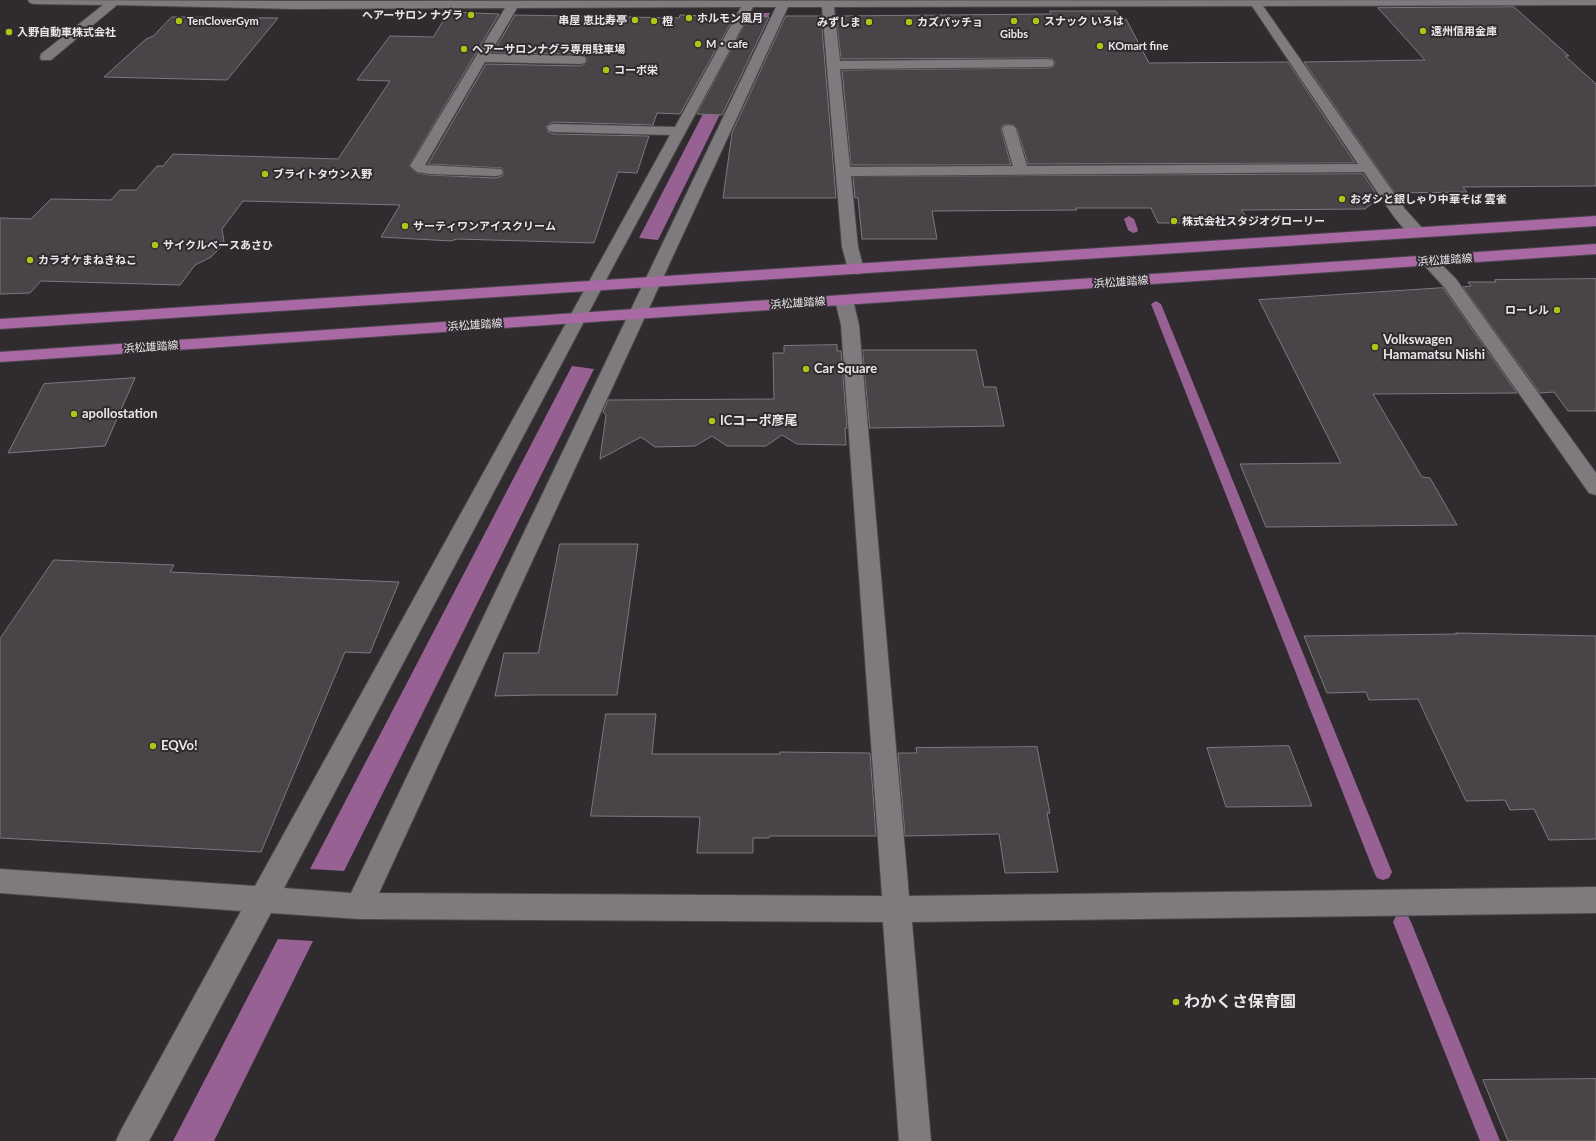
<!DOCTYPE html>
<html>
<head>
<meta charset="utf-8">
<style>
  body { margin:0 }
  canvas { display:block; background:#302b2f }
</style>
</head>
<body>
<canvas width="1596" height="1141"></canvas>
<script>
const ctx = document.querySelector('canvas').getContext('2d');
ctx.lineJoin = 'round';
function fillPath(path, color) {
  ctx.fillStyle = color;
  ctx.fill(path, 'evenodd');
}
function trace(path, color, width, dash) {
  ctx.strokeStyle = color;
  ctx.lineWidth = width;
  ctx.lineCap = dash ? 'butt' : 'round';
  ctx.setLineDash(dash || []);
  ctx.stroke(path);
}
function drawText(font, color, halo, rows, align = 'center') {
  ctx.font = font + ' Lato,"Noto Sans JP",sans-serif';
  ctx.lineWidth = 4;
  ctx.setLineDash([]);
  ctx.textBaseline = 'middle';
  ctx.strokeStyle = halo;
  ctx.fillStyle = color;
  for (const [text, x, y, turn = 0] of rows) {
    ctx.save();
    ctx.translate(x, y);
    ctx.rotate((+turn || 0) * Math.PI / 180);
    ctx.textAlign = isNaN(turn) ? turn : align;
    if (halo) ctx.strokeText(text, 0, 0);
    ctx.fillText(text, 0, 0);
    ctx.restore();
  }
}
fillPath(new Path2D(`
  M755,13h15l-112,227 -19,-2z
  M572,366l22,3 -250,502 -34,-2z
  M278,939l35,2 -99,200h-41z`), '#986194');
fillPath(new Path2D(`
  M1129,216l5,3 4,11 -1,2 -4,1 -5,-3 -4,-11z
  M1156,301l5,3 231,568 -3,6 -6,2 -6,-2 -3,-6 -223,-568z
  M1402,914l6,2 3,6 89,219h-20l-87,-219 3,-6z`), '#986194');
const building = new Path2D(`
  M1514,7l55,49h-4l31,28v102l-133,1 4,5 -72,1 -91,-131 121,-2 -47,-52z
  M1050,11h66l4,8h6l23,44 139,-1 67,101 -327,1 -11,-35 -3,-4 -5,-1 -6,1 -2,4 10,36h-160l-9,-95 206,-2 5,-1 2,-4 -2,-4 -5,-1 -207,1 -5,-43 215,-2z
  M449,12l50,2 -90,152 8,7 13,2 66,3 6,-2 2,-3 -2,-5 -74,-4 58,-100 94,2 5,-2 2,-4 -2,-4 -5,-2 -87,-1 22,-38 164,3 1,-3 54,2 -54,97 -23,-1 -4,12 -99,-3 -5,2 -3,3 2,5 6,2 95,2 -12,37 -19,-1 -24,71 -137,-4 -6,2 -70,-4 19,-32 -157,-4 -21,28 2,12 -4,7 -9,9 -16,8 -15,20 -139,-4 -11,12 -30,1v-76l31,1 20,-20 60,1 9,-10h16l21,-24h6l10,-12 165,5 52,-78 -33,-1 33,-44 43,1z
  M786,16h35l15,182h-113l9,-65z
  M172,17l106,1 -51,62 -123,-3 42,-38 7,-3z
  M749,17h20l-47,98 -25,-1z
  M1363,174l16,24 -14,11 -124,1 10,13h-93l-7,-15h-75l1,2 -145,1 5,28h-75l-4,-41h-3l-2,-21z
  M1596,279v132h-28l-14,-19 -14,1 -77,-106 8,-1 -3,-4h28l-1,-2z
  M1443,288l74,105 -144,1 49,83 8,1 27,47 -191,2 -26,-63 101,-1 -82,-163z
  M837,345v6h4l6,77h-2l1,17 -49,-1 -15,-9 -16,11h-39l-15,-10 -17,10 -40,1 -14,-10 -41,22 6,-44 -3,-3 5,-12 166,-1 -1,-46h11v-7z
  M863,350h113l8,37h12l8,39 -134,2z
  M135,378l-30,68 -97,7 36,-69z
  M560,544h78l-21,151h-83l-39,1 9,-43h34z
  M54,560l120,5 -4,7 229,10 -29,71 -25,-1 -84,200 -261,-14v-199z
  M1456,633l140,3v203l-47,1 -15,-31 -24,1 -5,-10 -39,1 -48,-102 -49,1 -3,-8 -39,1 -23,-57 153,-2z
  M606,714h50l-4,40h128v-2l90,1 6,83h-106l-1,2h-16v15h-56l3,-36 -109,-1z
  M1289,746l23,60 -86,1 -19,-59z
  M1037,747l13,66h-3l11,59 -53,1 -6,-39 -94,2 -7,-83h19l-1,-5z
  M1596,1079v62h-88l-25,-61z`);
fillPath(building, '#494448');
trace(building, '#7d787d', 1);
const minor = new Path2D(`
  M28,0l267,1 1301,-1v5l-333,1 142,203 18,20 2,3 -2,3c-4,1 -9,2 -12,0 -15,-11 -35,-46 -47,-63l-513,4 7,71 6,22 -2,4 -6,1 -6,-1 -2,-4 -6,-22 -20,-240h-34l-409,886 503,3 -41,-571 -6,-25 3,-4 6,-1 6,1 3,4 6,25 50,571 687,-9v26l-684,9 19,219h-32l-16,-219 -524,-3 -88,-6 -122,228h-33l5,-11 120,-219 -241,-18v-24l255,17 415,-751 -116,-3 -5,-1 -2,-3 2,-3 5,-1 121,3 66,-120 -224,1 -27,46 90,2 5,1 1,3 -1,3 -5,1 -95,-2 -60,103 76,4 2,3 -2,3 -5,1 -66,-2 -13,-2 -7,-6 95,-158 -210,1 -178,-4 -66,55h-10l-1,-3 1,-3 62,-49 -69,-1 -4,-1zM1252,6l106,158 -331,2 -11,-37 -2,-3 -5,-1 -5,1 -2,3 11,37 -163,1 -10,-98 208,-2 5,-1 1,-3 -1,-3 -5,-1 -208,2 -6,-54zM753,7h23l-425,886 -67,-5 331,-625z
  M1429,256l6,2 21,21 140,194v22l-7,-2 -145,-206 -21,-23 -2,-3 2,-3z`);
const major = new Path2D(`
  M1596,216v10l-1596,103v-10z
  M1596,244v10l-1596,108v-10z`);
trace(minor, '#4a4649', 2);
trace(major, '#4a4649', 2);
fillPath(minor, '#7f7a7e');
fillPath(major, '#a869a4');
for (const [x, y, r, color] of [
  [471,15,4,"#aac718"],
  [689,18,4,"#aac718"],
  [635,20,4,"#aac718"],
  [179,21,4,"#aac718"],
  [654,21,4,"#aac718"],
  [1014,21,4,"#aac718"],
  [1036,21,4,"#aac718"],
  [869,22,4,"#aac718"],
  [909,22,4,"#aac718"],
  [1423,31,4,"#aac718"],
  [9,32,4,"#aac718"],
  [698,44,4,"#aac718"],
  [1100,46,4,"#aac718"],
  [464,49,4,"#aac718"],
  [606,70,4,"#aac718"],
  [265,174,4,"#aac718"],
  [1342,199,4,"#aac718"],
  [1174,221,4,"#aac718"],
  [405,226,4,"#aac718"],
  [155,245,4,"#aac718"],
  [30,260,4,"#aac718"],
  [1557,310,4,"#aac718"],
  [1375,347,4,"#aac718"],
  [806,369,4,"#aac718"],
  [74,414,4,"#aac718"],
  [712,421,4,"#aac718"],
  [153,746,4,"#aac718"],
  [1176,1002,4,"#aac718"]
]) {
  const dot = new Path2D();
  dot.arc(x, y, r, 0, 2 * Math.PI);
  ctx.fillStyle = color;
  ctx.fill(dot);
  trace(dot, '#302b2f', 1.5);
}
drawText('bold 11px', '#e9e6e9', '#302b2f', [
  ["ヘアーサロン ナグラ",463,15,"right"],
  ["ホルモン風月",697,18],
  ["串屋 恵比寿亭",627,20,"right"],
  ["TenCloverGym",187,21],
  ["橙",662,21],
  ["スナック いろは",1044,21],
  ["みずしま",861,22,"right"],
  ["カズパッチョ",917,22],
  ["遠州信用金庫",1431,31],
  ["入野自動車株式会社",17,32],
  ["Gibbs",1014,34,"center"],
  ["M・cafe",706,44],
  ["KOmart fine",1108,46],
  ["ヘアーサロンナグラ専用駐車場",472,49],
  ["コーポ栄",614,70],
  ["ブライトタウン入野",273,174],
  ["おダシと銀しゃり中華そば 雲雀",1350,199],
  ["株式会社スタジオグローリー",1182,221],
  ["サーティワンアイスクリーム",413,226],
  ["サイクルベースあさひ",163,245],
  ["カラオケまねきねこ",38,260],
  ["ローレル",1549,310,"right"]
], 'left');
drawText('11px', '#e9e6e9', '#302b2f', [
  ["浜松雄踏線",1445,260,-4],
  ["浜松雄踏線",1121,282,-4],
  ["浜松雄踏線",798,303,-4],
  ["浜松雄踏線",475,325,-4],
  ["浜松雄踏線",151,347,-4]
]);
drawText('bold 13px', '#e9e6e9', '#302b2f', [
  ["Volkswagen",1383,340],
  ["Hamamatsu Nishi",1383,355],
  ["Car Square",814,369],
  ["apollostation",82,414],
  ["ICコーポ彦尾",720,421],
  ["EQVo!",161,746]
], 'left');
drawText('bold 16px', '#e9e6e9', '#302b2f', [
  ["わかくさ保育園",1184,1002]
], 'left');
</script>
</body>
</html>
